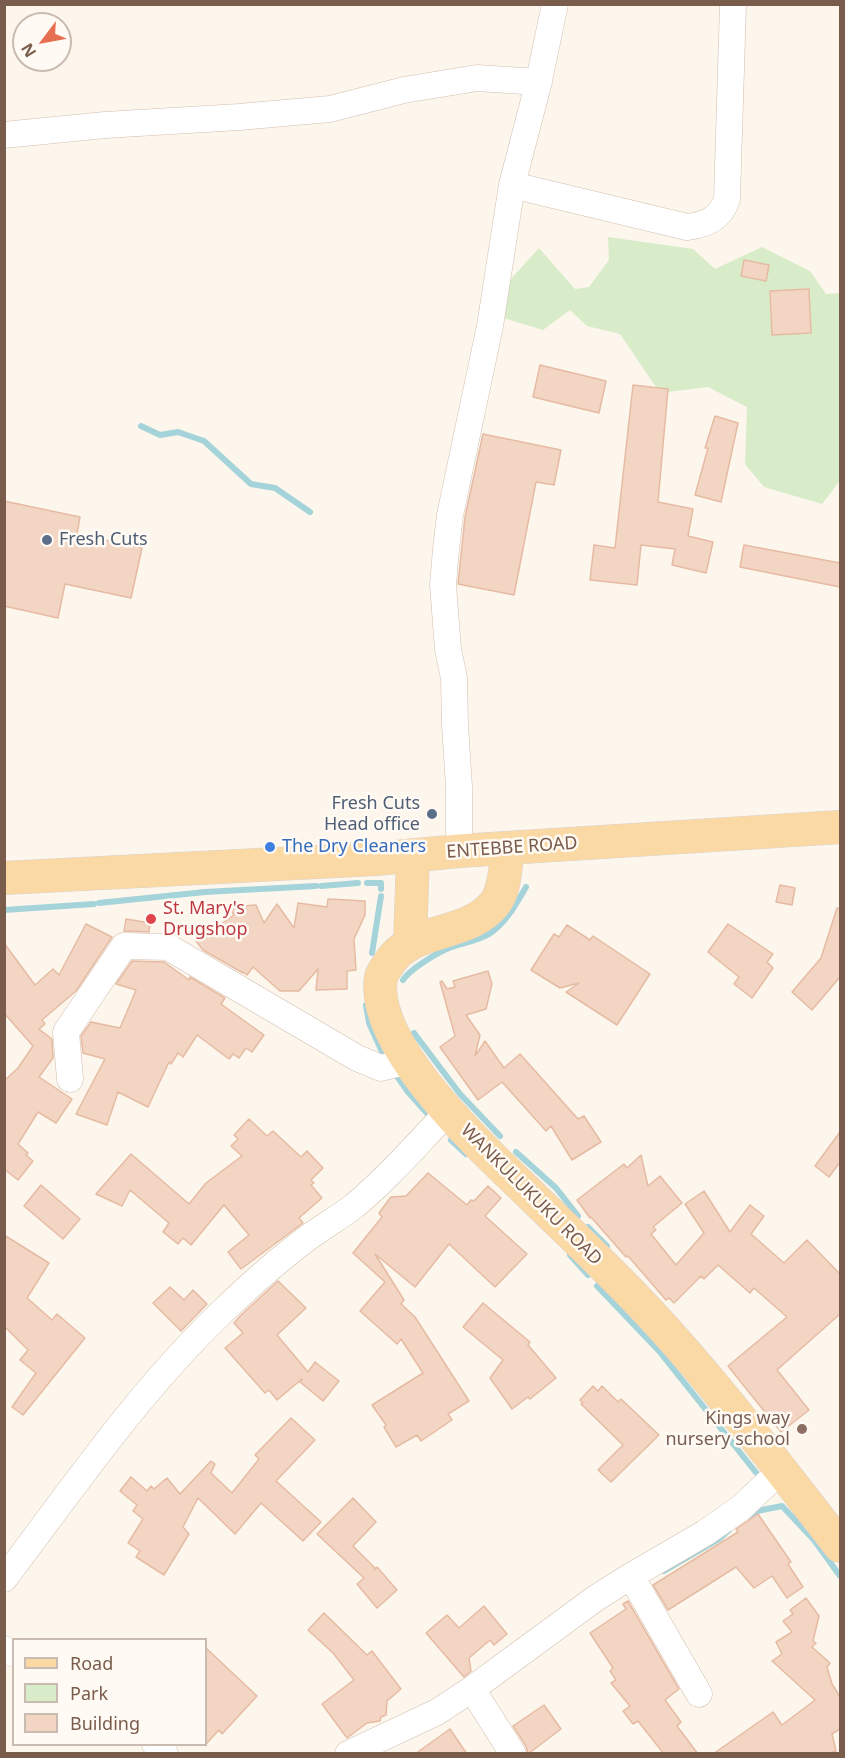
<!DOCTYPE html>
<html>
<head>
<meta charset="utf-8">
<style>
  body { margin:0 }
  #map { position:relative; width:845px; height:1758px; overflow:hidden; background:#fdf6ec; font-family:"Noto Sans",sans-serif }
  canvas { display:block }
  .frame { position:absolute; inset:0; border:6px solid #7a5c4d; pointer-events:none }
  .legend { position:absolute; left:12px; top:1638px; width:195px; height:108px; box-sizing:border-box; background:#fffaf3; border:2px solid #cabbb1; margin:0; padding:8px 10px; list-style:none; font-size:18px; color:#7a5c4d }
  .legend li { display:flex; align-items:center; gap:12px; height:30px }
  .legend b { width:30px; border:2px solid #cabbb1 }
  .north { position:absolute; left:12px; top:12px; width:60px; height:60px; box-sizing:border-box; background:#fffaf3; border:2px solid #cabbb1; border-radius:50%; rotate:238deg; font-size:16px; font-weight:700; line-height:24px; text-align:center; color:#7a5c4d }
  .north::after { content:''; display:block; margin:auto; width:21px; height:27px; background:#e76f51; clip-path:polygon(50% 0,100% 100%,50% 72%,0 100%) }
</style>
</head>
<body>
<div id="map">
<canvas width="845" height="1758"></canvas>
<div class="frame"></div>
<ul class="legend">
<li><b style="height:8px;background:#fbd9a5"></b>Road</li>
<li><b style="height:16px;background:#d8ecc9"></b>Park</li>
<li><b style="height:16px;background:#f3d5c3"></b>Building</li>
</ul>
<div class="north">N</div>
</div>
<script>
const ctx = document.querySelector('canvas').getContext('2d');
ctx.lineJoin = 'round';
function fillPath(path, color) {
  ctx.fillStyle = color;
  ctx.fill(path, 'evenodd');
}
function trace(path, color, width, dash) {
  ctx.strokeStyle = color;
  ctx.lineWidth = width;
  ctx.lineCap = dash ? 'butt' : 'round';
  ctx.setLineDash(dash || []);
  ctx.stroke(path);
}
function drawText(font, color, halo, rows, align = 'center') {
  ctx.font = font + ' "Noto Sans",sans-serif';
  ctx.lineWidth = 5;
  ctx.setLineDash([]);
  ctx.textBaseline = 'middle';
  ctx.strokeStyle = halo;
  ctx.fillStyle = color;
  for (const [text, x, y, turn = 0] of rows) {
    ctx.save();
    ctx.translate(x, y);
    ctx.rotate((+turn || 0) * Math.PI / 180);
    ctx.textAlign = isNaN(turn) ? turn : align;
    if (halo) ctx.strokeText(text, 0, 0);
    ctx.fillText(text, 0, 0);
    ctx.restore();
  }
}
fillPath(new Path2D(`
  M608,237l85,12 22,20 47,-22 48,24 16,23 14,-1v189h-1l-17,22 -58,-17 -19,-23 2,-57 -39,-20 -48,6 -40,-59 -33,-8 -17,-16 -27,20 -43,-13v-26l39,-43 36,41 14,-2 20,-27z`), '#d8ecc9');
trace(new Path2D(`
  M141,426l19,9 18,-3 26,9 47,43 24,4 35,24
  M367,883h14v6
  M321,886l37,-3
  M99,903l106,-11 111,-6
  M4,910l90,-6
  M372,953l9,-57
  M403,980c7,-11 34,-27 46,-32 14,-5 27,-7 40,-14 17,-11 27,-30 37,-47
  M366,1005l3,18 15,33
  M414,1033l46,61 40,42
  M394,1072l14,20 25,28
  M451,1140l15,14
  M516,1152l40,36 22,28
  M588,1227l19,19
  M570,1255l18,20
  M597,1286l62,65 103,129
  M749,1516l8,-5 25,-5 32,34 26,36
  M664,1571l55,-32 10,-9`), '#a5d3da', 6);
const building = new Path2D(`
  M744,260l25,5 -3,16 -25,-5z
  M809,289l2,44 -39,2 -2,-44z
  M540,365l66,16 -7,32 -66,-16z
  M633,385l35,4 -10,113 35,7 -5,27 25,6 -7,31 -34,-8 3,-16 -34,-4 -4,40 -47,-5 4,-35 21,3z
  M715,416l23,7 -17,79 -26,-7 13,-47h-3z
  M483,434l78,16 -7,35 -18,-3 -22,113 -56,-11 7,-67z
  M4,501l76,16 -3,17 65,14 -11,50 -66,-14 -7,34 -54,-12z
  M744,545l96,18v24l-100,-20z
  M780,885l15,3 -3,17 -16,-3z
  M328,899l37,2v14l-11,24 2,31 -9,1v18l-31,1 2,-21 -19,22h-19l-27,-24 -6,8 -4,-3v1l-40,-23 -7,-9 38,-26 -5,-8 27,-2 8,18 13,-19 17,24 4,-25 29,4z
  M837,908l3,1v68l-28,33 -20,-18 29,-34z
  M126,919l24,4 -1,9 -25,-1z
  M86,924l26,13 -36,54 -34,29 3,4 -6,5 13,10 1,19 -14,19 33,22 -16,24 -18,-11 -20,32 10,9 -2,2 7,6 -15,19 -14,-11v-88l14,-13 15,-22 -29,-33v-70l31,42 18,-16 6,6z
  M728,924l45,30 -6,8 6,6 -21,30 -18,-14 5,-7 -31,-25z
  M567,925l23,15 3,-4 57,38 -33,51 -51,-33 13,-9 -19,5 -29,-18 23,-36 5,3z
  M132,961l32,1 25,18 1,-3 35,21 -4,6 43,31 -12,17 -6,-4 -7,10 -6,-4 -4,5 -32,-24 -14,22 -5,-4 -7,11 -2,-2 -21,45 -30,-15 -11,33 -31,-11 29,-55 -22,-6 -2,-17 10,-14 29,6 16,-38 -20,-6z
  M488,971l4,13 -6,25 -20,6 14,20 -5,21 10,-15 19,27 16,-14 58,65 6,-3 17,26 -29,18 -21,-34 -5,5 -44,-49 -24,18 -38,-53 15,-11 -15,-54 2,-1 5,8 8,-2 -2,-6z
  M249,1119l18,17 6,-5 28,26 6,-6 16,17 -12,12 3,3 -3,2 11,13 -23,20 4,5 -62,46 -13,-17 21,-17 -25,-30 -33,40 -8,-7 -5,6 -15,-12 6,-9 -39,-33 -8,16 -26,-12 35,-40 58,50 17,-21 36,-27 -11,-10 7,-7 -4,-4z
  M840,1132v30l-11,15 -14,-11z
  M641,1155l7,31 12,-10 22,27 -29,24 3,3 -5,4 25,31 28,-32 -19,-29 19,-13 26,41 20,-27 14,11 -13,18 33,29 23,-23 33,34v40l-63,56 32,40 -28,22 -53,-66 59,-49 -33,-29 -4,5 -32,-28 -14,14 -3,-3 -27,27 -5,-5 -3,2 -38,-44 -2,1 -35,-40 -1,1 -13,-18 47,-36 3,4z
  M428,1173l39,32 4,-5 3,1 14,-15 13,12 -16,18 42,38 -32,33 -46,-43 -34,43 -40,-33 29,46 -3,4 14,13 54,84 -21,13 4,6 -31,21 -4,-6 -21,12 -12,-20 2,-2 -14,-20 51,-32 -22,-34 -4,5 -37,-33 25,-29 -32,-29 29,-36 -3,-4 12,-16 15,-1z
  M41,1185l39,34 -17,20 -39,-33z
  M4,1235l45,28 -22,35 25,22 5,-6 28,24 -62,77 -11,-8 24,-34 -16,-13 8,-10 -24,-24z
  M278,1281l28,27 -29,27 31,37 7,-10 24,19 -16,20 -23,-19 2,-3 -25,21 -8,-10 -4,3 -40,-45 18,-15 -9,-10 7,-8z
  M170,1287l14,13 9,-10 14,14 -26,27 -28,-28z
  M483,1303l47,39 -2,3 28,33 -26,21 -2,-2 -16,12 -22,-31 13,-18 -40,-33z
  M593,1386l5,5 4,-5 16,16 3,-3 38,36 -48,47 -13,-12 25,-25 -42,-41 2,-1 -3,-3z
  M291,1418l24,22 -39,41 45,41 -18,19 -42,-38 -26,31 -37,-36 -15,29 6,7 -25,41 -28,-18 4,-6 -12,-8 15,-24 -10,-8 4,-6 -17,-14 11,-14 16,14 4,-5 3,3 13,-11 13,16 31,-33 4,3 -4,9 21,20 27,-34 -4,-4z
  M353,1498l23,24 -23,24 22,22 -1,2 3,-3 20,23 -20,18 -20,-24 7,-6 -47,-44z
  M758,1514l33,48 -3,2 15,23 -16,11 -15,-22 -18,12 -18,-21 -68,43 -15,-25 85,-53 -2,-3z
  M806,1598l13,18 -6,25 3,2 -4,4 18,16 -3,4 5,17 8,13v32l-8,5 4,17 -8,3h-115l60,-42 9,13 33,-25 -43,-39 10,-7 -6,-12 16,-10 -9,-11 10,-7 -3,-4z
  M628,1601l51,88 -14,11 16,22 -4,4 21,28h-34l-26,-33 -5,3 -10,-13 7,-5 -19,-23 5,-3 -6,-9 3,-3 -23,-35 36,-24 -3,-5z
  M484,1606l23,28 -13,11 -4,-5 -21,18 2,13 -7,6 -38,-44 21,-18 12,13z
  M324,1613l43,42 5,-4 29,38 -14,12 -1,14 -5,2 -1,4 -13,2 -20,15 -25,-34 32,-24 -21,-27 -25,-23z
  M206,1648l51,48 -35,38 -3,-4 -13,14z
  M544,1705l17,24 -33,25 -2,-8 -13,-20z
  M450,1729l17,25h-52z`);
fillPath(building, '#f3d5c3');
trace(building, '#e6bba3', 1.5);
const minor = new Path2D(`
  M4,135l101,-10 134,-8 91,-8 74,-19 73,-12 62,4
  M512,185l175,42c19,-2 34,-9 40,-28l6,-195
  M459,851v-64l-4,-62 -1,-47 -6,-29 -5,-64 3,-36 4,-34 40,-189 22,-141 26,-100 17,-81
  M70,1079l-4,-47 58,-86 44,1 189,111 24,10 28,-7
  M631,1576l68,118
  M4,1579c69,-91 135,-188 219,-268 27,-26 56,-52 86,-74 15,-11 31,-20 45,-31 34,-28 63,-62 93,-93
  M4,1649l10,5
  M472,1689l41,65
  M155,1744l10,10
  M348,1754l89,-42 35,-23 124,-91 35,-22 74,-43 37,-26 39,-37`);
const major = new Path2D(`
  M508,849c-3,16 -2,40 -13,54 -27,35 -85,23 -107,62 -2,3 -6,8 -7,12 -12,71 108,177 155,223 36,35 72,69 107,106 71,75 134,159 197,240
  M4,878l371,-19 84,-8 381,-24
  M410,943l3,-87`);
trace(minor, '#d1beb0', 27);
trace(major, '#dad1cd', 34);
trace(minor, '#fff', 26);
trace(major, '#fbd9a5', 33);
for (const [x, y, r, color] of [
  [47,540,6,"#5c6f8a"],
  [432,814,6,"#5c6f8a"],
  [270,847,6,"#3f7fe0"],
  [151,919,6,"#e0444e"],
  [802,1429,6,"#8d6e63"]
]) {
  const dot = new Path2D();
  dot.arc(x, y, r, 0, 2 * Math.PI);
  ctx.fillStyle = color;
  ctx.fill(dot);
  trace(dot, '#fffaf3', 2);
}
drawText('18px', '#4e5e75', '#fffaf3', [
  ["Fresh Cuts",59,540],
  ["Fresh Cuts",420,804,"right"],
  ["Head office",420,825,"right"]
], 'left');
drawText('18px', '#366cbe', '#fffaf3', [
  ["The Dry Cleaners",282,847]
], 'left');
drawText('18px', '#7a5c4d', '#fffaf3', [
  ["ENTEBBE ROAD",512,848,-4],
  ["WANKULUKUKU ROAD",531,1195,45]
]);
drawText('18px', '#be3a42', '#fffaf3', [
  ["St. Mary's",163,909],
  ["Drugshop",163,930]
], 'left');
drawText('18px', '#785e54', '#fffaf3', [
  ["Kings way",790,1419],
  ["nursery school",790,1440]
], 'right');
</script>
</body>
</html>
